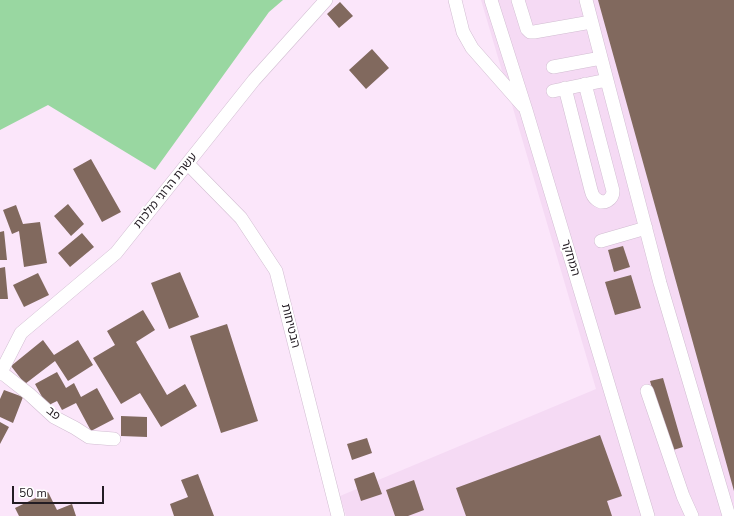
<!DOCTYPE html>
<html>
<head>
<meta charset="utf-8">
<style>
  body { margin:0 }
  #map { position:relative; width:734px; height:516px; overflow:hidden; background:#fbe6fa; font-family:"Nunito Sans",sans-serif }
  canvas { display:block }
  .scale { position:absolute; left:12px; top:486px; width:92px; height:18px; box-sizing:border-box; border:2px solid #231c23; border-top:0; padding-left:5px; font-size:12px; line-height:14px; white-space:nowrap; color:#231c23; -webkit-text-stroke:3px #fff; paint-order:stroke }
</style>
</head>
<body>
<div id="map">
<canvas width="734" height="516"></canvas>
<div class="scale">50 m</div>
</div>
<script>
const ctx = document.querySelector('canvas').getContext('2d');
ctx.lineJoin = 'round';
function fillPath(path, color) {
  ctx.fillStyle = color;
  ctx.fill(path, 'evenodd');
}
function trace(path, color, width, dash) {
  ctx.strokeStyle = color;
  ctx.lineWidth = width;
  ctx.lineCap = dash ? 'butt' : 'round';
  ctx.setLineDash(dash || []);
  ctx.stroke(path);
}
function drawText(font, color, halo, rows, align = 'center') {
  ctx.font = font + ' "Nunito Sans","Noto Sans Hebrew",sans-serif';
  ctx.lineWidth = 4;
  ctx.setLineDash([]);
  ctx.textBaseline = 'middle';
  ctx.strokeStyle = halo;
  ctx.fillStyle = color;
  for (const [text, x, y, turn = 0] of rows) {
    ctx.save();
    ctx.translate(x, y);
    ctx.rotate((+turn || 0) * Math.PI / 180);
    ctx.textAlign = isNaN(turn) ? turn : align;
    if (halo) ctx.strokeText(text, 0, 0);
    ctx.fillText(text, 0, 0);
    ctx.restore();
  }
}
fillPath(new Path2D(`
  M481,0h253v516h-388l-6,-20 256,-107z`), '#f5daf4');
fillPath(new Path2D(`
  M0,0h283l-14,12 -114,158 -107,-65 -48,25z`), '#99d7a1');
fillPath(new Path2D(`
  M598,0h136v491z
  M340,2l13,14 -14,12 -12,-14z
  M372,49l17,19 -23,21 -17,-19z
  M91,159l30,53 -19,10 -29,-53z
  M68,204l16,20 -13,12 -17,-20z
  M16,205l7,19 17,-2 7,41 -23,4 -5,-36 -7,3 -9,-24z
  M4,231l3,29h-7v-28z
  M82,233l12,14 -24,20 -12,-14z
  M623,246l7,21 -16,5 -6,-22z
  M5,267l3,32h-8v-31z
  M180,272l19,45 -30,12 -18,-46z
  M38,273l11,22 -25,12 -11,-22z
  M631,275l10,33 -26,7 -10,-33z
  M143,310l12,20 -19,12 31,53 18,-11 12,22 -36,21 -21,-34 -19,11 -28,-46 22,-13 -8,-14z
  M227,324l31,97 -37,12 -31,-97z
  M43,340l11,15 24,-15 15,25 -25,16 -13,-20 -30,23 -14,-18z
  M57,372l9,16 8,-5 7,14 16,-9 17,31 -23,12 -15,-28 -14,7 -5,-9 -10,5 -12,-22z
  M663,378l20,69 -13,4 -20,-70z
  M4,390l19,7 -10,26 -13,-6v-18z
  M121,416l26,1v20l-26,-1z
  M0,422l9,5 -9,17z
  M600,435l22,61 -15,5 5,15h-146l-10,-28z
  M367,438l5,15 -20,7 -5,-16z
  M374,472l8,22 -21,7 -7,-22z
  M198,474l16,42h-40l-4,-12 18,-7 -7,-17z
  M414,480l10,30 -16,6h-13l-9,-26z
  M48,492l9,18 15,-6 4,12h-57l-4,-8z`), '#81695e');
const minor = new Path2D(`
  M455,0l8,32 9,16 51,58
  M491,0l35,110 122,406
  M518,0l9,29 3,3h4l57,-10
  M586,0l74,283 69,233
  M553,67l48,-9
  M565,88l26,102c1,4 2,7 5,9 8,7 17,0 17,-8l-28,-107
  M553,91l54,-11
  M188,164l53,54 35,53 62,245
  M601,241l45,-13
  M1,372l28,22 25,23 21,11 14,9 25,2
  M0,374l21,-41 95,-80 138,-173 72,-80
  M647,391l36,105 9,20`);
trace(minor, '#d1bdd1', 14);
trace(minor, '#fff', 13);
drawText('12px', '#231c23', '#fff', [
  ["עשרת הרוגי מלכות",166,191,-51],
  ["המחקר",570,258,73],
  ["הבטיחות",290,326,76],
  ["פב",53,414,37]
]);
</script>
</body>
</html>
